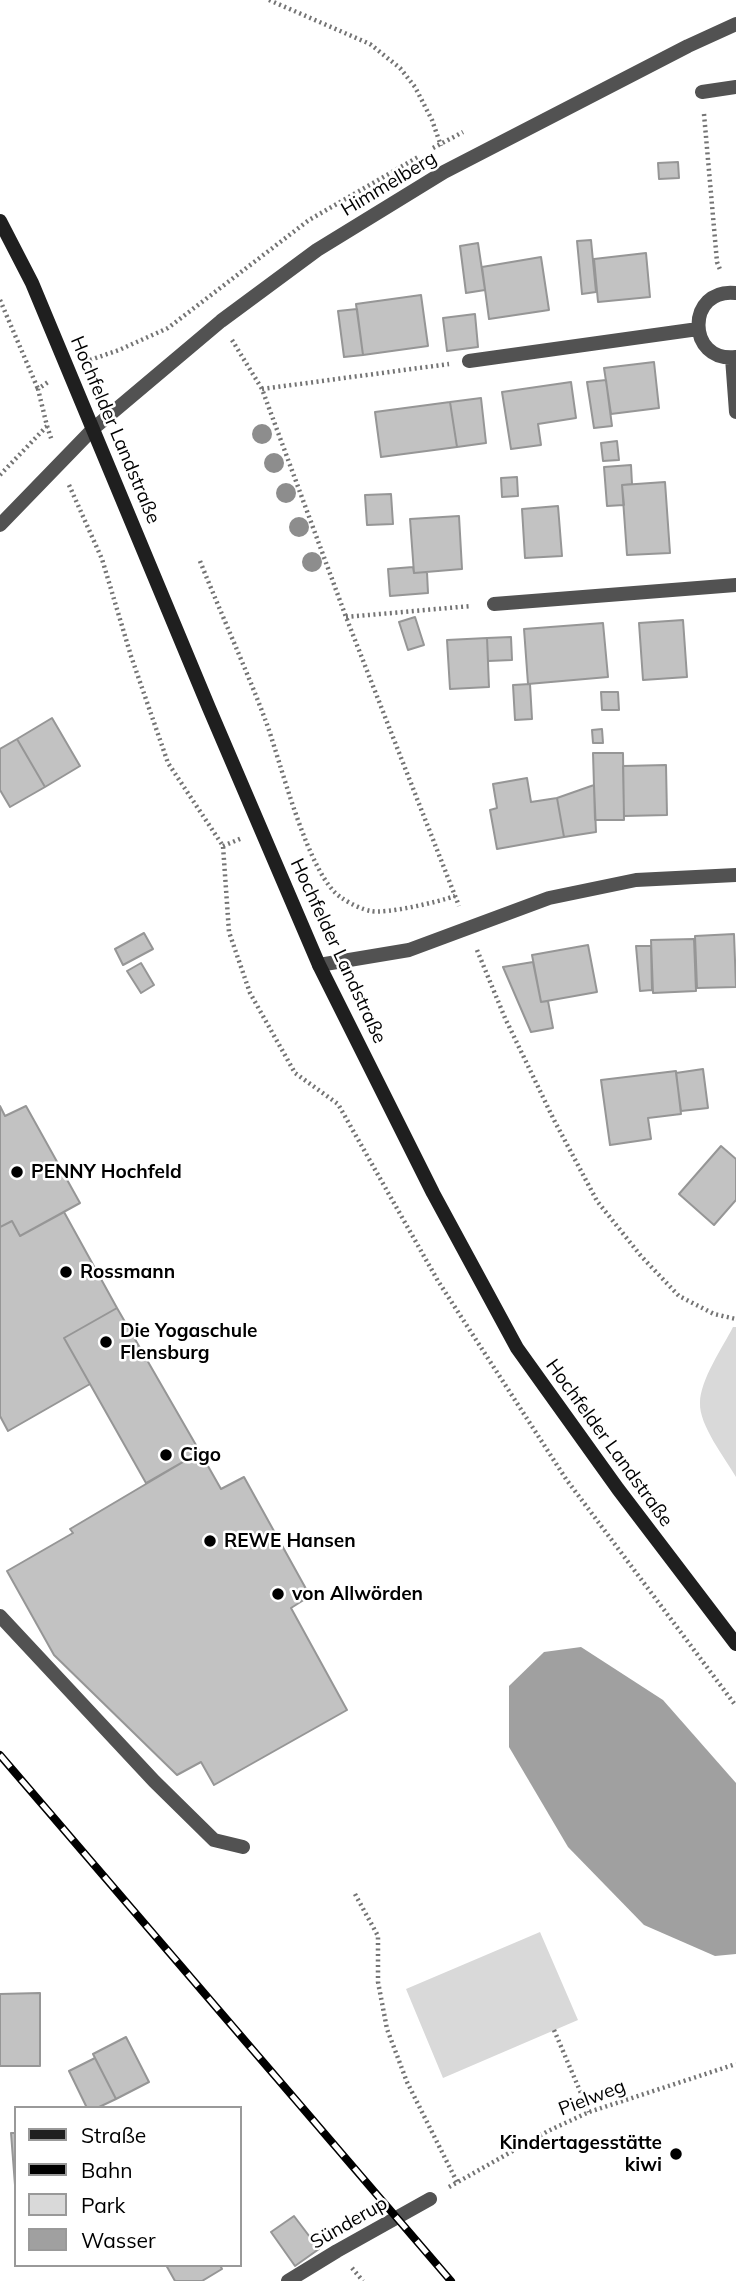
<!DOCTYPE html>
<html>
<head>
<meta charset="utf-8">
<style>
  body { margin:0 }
  #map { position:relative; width:736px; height:2281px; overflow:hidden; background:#fff; font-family:Mulish,sans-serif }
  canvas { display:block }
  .legend { position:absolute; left:14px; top:2106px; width:228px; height:161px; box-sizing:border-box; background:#fff; border:2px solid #999; margin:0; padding:9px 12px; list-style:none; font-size:21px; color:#000 }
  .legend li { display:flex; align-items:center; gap:14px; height:35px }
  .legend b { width:35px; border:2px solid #999 }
</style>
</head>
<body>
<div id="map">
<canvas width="736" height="2281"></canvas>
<ul class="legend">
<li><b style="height:9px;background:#1f1f1f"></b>Straße</li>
<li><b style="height:9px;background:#000"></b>Bahn</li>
<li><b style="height:19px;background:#d9d9d9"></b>Park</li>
<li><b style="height:19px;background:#a0a0a0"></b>Wasser</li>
</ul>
</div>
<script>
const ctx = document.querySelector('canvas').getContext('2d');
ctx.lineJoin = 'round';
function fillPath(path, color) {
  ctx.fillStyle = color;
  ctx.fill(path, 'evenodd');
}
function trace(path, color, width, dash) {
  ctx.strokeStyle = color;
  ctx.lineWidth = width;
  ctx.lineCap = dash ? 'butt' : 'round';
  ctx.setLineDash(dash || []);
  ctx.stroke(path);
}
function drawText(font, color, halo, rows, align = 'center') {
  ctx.font = font + ' Mulish,sans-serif';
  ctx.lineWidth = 5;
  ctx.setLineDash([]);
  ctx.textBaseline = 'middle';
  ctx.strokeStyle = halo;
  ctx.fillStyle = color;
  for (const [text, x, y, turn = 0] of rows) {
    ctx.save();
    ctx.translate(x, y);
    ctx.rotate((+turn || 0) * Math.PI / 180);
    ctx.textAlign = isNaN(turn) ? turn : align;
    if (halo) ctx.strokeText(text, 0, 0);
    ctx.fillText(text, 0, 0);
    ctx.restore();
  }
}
fillPath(new Path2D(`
  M733,1327h3v150c-11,-19 -37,-52 -36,-74 0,-23 23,-56 33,-76z
  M540,1932l38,88 -135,58 -37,-89z`), '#d9d9d9');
fillPath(new Path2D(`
  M581,1647l82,53 73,83v171l-21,2 -71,-31 -76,-78 -59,-100v-61l35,-34z`), '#a0a0a0');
const building = new Path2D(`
  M678,162l1,16 -20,1 -1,-16z
  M591,240l5,52 -14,2 -5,-53z
  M478,243l7,47 -19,3 -6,-47z
  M646,253l4,44 -52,5 -4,-43z
  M541,257l8,53 -60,9 -7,-52z
  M421,295l7,51 -65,9 -7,-51z
  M357,309l6,46 -19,2 -6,-46z
  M475,314l3,33 -31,4 -4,-33z
  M654,362l5,46 -48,6 -7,-46z
  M606,380l6,46 -18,2 -7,-46z
  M571,382l5,36 -38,6 3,21 -30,4 -9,-57z
  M481,398l5,45 -29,4 -7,-45z
  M450,402l7,45 -76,10 -6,-45z
  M617,441l2,19 -16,1 -2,-18z
  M631,465l1,19 -10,1 2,20 -17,1 -3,-39z
  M517,477l1,19 -16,1 -1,-19z
  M665,482l5,71 -43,2 -5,-70z
  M391,494l2,30 -26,1 -2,-30z
  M558,506l4,50 -37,2 -3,-49z
  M459,516l3,53 -48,4 -4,-54z
  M413,567l1,6 13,-1 1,21 -38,3 -2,-27z
  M415,617l9,28 -16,5 -9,-28z
  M683,620l4,57 -44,3 -4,-57z
  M603,623l5,54 -80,7 -4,-55z
  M511,637l1,23 -24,1 -1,-23z
  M487,638l2,49 -39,2 -3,-49z
  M530,684l2,35 -17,1 -2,-35z
  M601,692h17l1,18h-17z
  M52,718l28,48 -35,21 -28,-48z
  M602,729l1,14h-10l-1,-13z
  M17,739l28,48 -35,20 -10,-17v-41z
  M593,753h30l1,67h-29z
  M666,765l1,50 -43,1 -1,-50z
  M527,778l4,24 26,-4 7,39 -67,12 -7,-39 7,-2 -4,-24z
  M594,785l2,47 -32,5 -7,-39z
  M144,933l9,16 -30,16 -8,-16z
  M734,934l2,53 -39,1 -2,-52z
  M694,939l2,52 -43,2 -2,-53z
  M588,945l9,47 -56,10 -9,-47z
  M636,946h15l1,44 -12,1z
  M533,962l8,40 7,-1 5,27 -22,4 -28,-65z
  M141,963l13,22 -13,8 -14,-22z
  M703,1069l5,39 -27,3 -5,-38z
  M676,1071l5,43 -33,4 3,21 -41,6 -9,-65z
  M0,1106l5,10 21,-10 54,97 -60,33 -8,-15 -12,6z
  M721,1146l15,13v41l-22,25 -35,-31z
  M64,1212l53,96 -53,30 26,46 -82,47 -8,-15v-189l12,-6 8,15z
  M117,1308l83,144 -54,31 -82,-145z
  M200,1452l21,37 23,-12 66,119 -19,12 56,102 -133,75 -13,-23 -24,13 -123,-120 -47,-84 66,-38 -3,-4z
  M40,1993v73h-40v-72z
  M126,2037l23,45 -33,17 -23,-45z
  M95,2058l21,41 -19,9h-10l-18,-37z
  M11,2133h5v65z
  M294,2216l25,33 -24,17 -24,-34z
  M166,2265h54l2,4 -20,12h-27z`);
fillPath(building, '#c2c2c2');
trace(building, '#969696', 2);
trace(new Path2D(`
  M269,0l101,44 30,24 15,19 17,33 9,26
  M704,114l13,148 4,10
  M433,148l30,-16
  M0,300l38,89
  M232,340l30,49 84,228 113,289
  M90,360l29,-10 49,-22 141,-108 111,-64
  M262,389l187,-25
  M47,426l5,15
  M0,475l47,-49 -9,-37 10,-7
  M69,485l33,74 29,97 37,107 55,83 6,86 21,61 45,80 43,31 100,177 128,198 170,227
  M200,561c21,53 45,105 65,158 15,39 43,159 77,179 7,5 21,12 29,13 16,3 67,-9 84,-15
  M346,617l125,-11
  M223,846l19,-8
  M477,950l28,68 49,102 43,81 44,55 38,40 35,18 22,5
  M355,1894l23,42v46l9,47 20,53 50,100
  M554,2030l35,82
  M449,2187l99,-56 41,-19 147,-48
  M352,2268l11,13`), '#747474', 4.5, [2, 3.5]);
trace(new Path2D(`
  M702,92l34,-5
  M0,1616l154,165 60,59 29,7`), '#525252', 14);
trace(new Path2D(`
  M736,293c-50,-6 -50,70 0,64
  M732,358l4,54
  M469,361l229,-32
  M0,525l94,-97 127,-107 96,-71 127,-78 244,-126 48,-22
  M494,604l242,-19
  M319,965l90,-15 140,-52 87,-18 100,-5
  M288,2281l49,-30 93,-52`), '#525252', 14);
trace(new Path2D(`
  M0,221l32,62 177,425 110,257 114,228 84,155 101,141 118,155`), '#1f1f1f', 14);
const rail = new Path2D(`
  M0,1755l451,526`);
trace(rail, '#000', 8);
trace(rail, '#fff', 5, [16]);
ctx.fillStyle = '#8d8d8d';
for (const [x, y] of [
  [262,434],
  [274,463],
  [286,493],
  [299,527],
  [312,562]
]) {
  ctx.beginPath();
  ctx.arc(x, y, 10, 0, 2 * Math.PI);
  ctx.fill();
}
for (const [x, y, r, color] of [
  [17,1172,7,"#000"],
  [66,1272,7,"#000"],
  [106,1342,7,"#000"],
  [166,1455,7,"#000"],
  [210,1541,7,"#000"],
  [278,1594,7,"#000"],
  [676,2154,7,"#000"]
]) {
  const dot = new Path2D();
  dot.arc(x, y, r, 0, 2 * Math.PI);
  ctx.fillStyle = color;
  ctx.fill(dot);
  trace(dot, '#fff', 2.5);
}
drawText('19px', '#000', '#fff', [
  ["Himmelberg",389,184,-31],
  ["Hochfelder Landstraße",115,430,67],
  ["Hochfelder Landstraße",338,951,65],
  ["Hochfelder Landstraße",609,1443,54],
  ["Pielweg",592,2098,-21],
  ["Sünderup",349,2223,-30]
]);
drawText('bold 19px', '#000', '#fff', [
  ["PENNY Hochfeld",31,1172],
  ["Rossmann",80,1272],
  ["Die Yogaschule",120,1331],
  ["Flensburg",120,1353],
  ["Cigo",180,1455],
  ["REWE Hansen",224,1541],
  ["von Allwörden",292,1594],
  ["Kindertagesstätte",662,2143,"right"],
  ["kiwi",662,2165,"right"]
], 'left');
</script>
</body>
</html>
